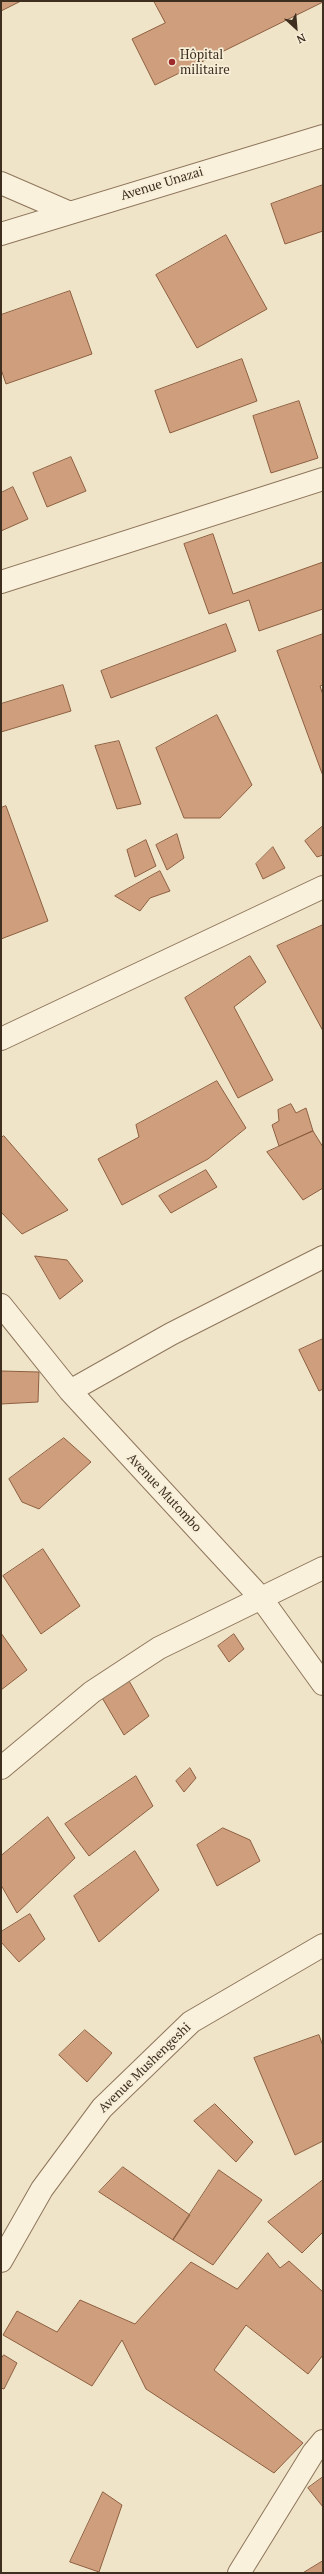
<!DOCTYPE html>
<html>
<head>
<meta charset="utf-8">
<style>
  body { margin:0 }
  #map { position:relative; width:324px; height:2574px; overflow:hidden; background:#f0e4c8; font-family:"PT Serif",serif }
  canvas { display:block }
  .frame { position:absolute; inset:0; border:2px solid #3d2e20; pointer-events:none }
  .north { position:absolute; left:276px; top:8px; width:40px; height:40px; -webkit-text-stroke:3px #f7eed8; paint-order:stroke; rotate:154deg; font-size:11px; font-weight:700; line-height:16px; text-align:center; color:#3d2e20 }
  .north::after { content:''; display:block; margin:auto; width:14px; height:18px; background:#3d2e20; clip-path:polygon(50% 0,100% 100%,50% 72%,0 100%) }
</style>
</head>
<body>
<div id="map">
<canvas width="324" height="2574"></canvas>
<div class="frame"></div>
<div class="north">N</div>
</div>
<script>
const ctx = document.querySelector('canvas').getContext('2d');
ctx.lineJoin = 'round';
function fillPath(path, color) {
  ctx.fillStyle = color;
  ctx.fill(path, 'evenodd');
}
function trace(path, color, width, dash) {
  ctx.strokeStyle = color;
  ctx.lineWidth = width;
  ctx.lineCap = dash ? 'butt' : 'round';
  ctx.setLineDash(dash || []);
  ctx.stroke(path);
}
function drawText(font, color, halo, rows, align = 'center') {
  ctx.font = font + ' "PT Serif",serif';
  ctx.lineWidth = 3.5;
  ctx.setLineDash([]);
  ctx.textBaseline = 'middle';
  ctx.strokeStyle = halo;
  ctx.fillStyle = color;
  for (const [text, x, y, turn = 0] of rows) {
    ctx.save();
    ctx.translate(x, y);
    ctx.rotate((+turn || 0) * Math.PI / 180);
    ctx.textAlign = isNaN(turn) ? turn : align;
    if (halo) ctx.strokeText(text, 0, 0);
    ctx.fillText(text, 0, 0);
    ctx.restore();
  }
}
const building = new Path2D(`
  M1,1h20l-20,10z
  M154,1h169v1l-168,83 -23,-46 33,-16z
  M323,185v46l-38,13 -14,-40z
  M226,235l41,74 -70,39 -41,-73z
  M70,291l22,63 -86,30 -5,-15v-54z
  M242,359l15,42 -87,32 -15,-42z
  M299,401l19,57 -47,15 -18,-57z
  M71,457l15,34 -39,16 -14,-34z
  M13,487l15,32 -27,12v-38z
  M213,534l20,60 90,-32v47l-64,22 -10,-31 -40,14 -25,-70z
  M226,624l10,27 -125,47 -10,-27z
  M323,634v51l-3,1 3,9v81l-46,-125z
  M63,685l8,26 -70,21v-28z
  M217,715l35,70 -32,33h-36l-28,-70z
  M119,741l22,63 -24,5 -22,-63z
  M6,806l42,115 -47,18v-131z
  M323,826v29l-6,2 -12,-16z
  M177,834l7,24 -17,12 -11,-25z
  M146,840l10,26 -21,11 -8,-27z
  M273,847l12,21 -22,11 -7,-15z
  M160,871l10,20 -20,7 -10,13 -25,-15z
  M323,925v106l-46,-85z
  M250,956l16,26 -32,25 39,73 -35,18 -53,-100z
  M217,1081l29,47 -38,31 -86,46 -24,-46 41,-22 -3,-12z
  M291,1104l5,9 10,-5 7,23 -34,15 -7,-21 7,-4 -1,-11z
  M313,1131l10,16v41l-20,12 -36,-48z
  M4,1136l64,74 -46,24 -21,-22v-74z
  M206,1170l11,17 -46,26 -12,-17z
  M35,1256l32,4 16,21 -23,18z
  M323,1339v50l-4,2 -20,-41z
  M1,1371l38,1 -1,30 -37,2z
  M64,1438l27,24 -52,47 -17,-7 -13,-23z
  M43,1549l37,57 -39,28 -38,-58z
  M1,1633l26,37 -26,20z
  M234,1634l10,15 -15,13 -11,-16z
  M128,1679l21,37 -25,19 -23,-39z
  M190,1768l6,10 -12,14 -8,-11z
  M136,1776l17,30 -64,50 -24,-32z
  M48,1817l27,41 -58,55 -16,-28v-29z
  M223,1828l27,12 10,21 -43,25 -20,-41z
  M135,1851l24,39 -60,52 -25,-46z
  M30,1914l15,25 -26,23 -18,-20v-10z
  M85,2030l27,23 -25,29 -28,-27z
  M319,2035l4,11v95l-28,14 -41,-97z
  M215,2104l38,38 -17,20 -42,-41z
  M123,2167l67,48 -17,25 -74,-48z
  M219,2170l43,30 -49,65 -40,-25z
  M323,2180v52l-21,21 -34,-31z
  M268,2253l12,15 9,-7 34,31v63l-15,19 -62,-49 -32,45 89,73 -29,30 -128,-84 -24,-49 -30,46 -89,-51 14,-24 40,21 23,-32 55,24 56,-62 46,27z
  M4,2355l13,8 -13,26 -3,-1v-29z
  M323,2477v30l-15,-19z
  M103,2492l19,13 -23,67 -29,-10z
  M323,2561v12h-20z`);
fillPath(building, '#cf9f7d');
trace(building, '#8d5f41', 1);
const minor = new Path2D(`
  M1,183l67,29
  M1,234l322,-98
  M1,582l322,-103
  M1,1039l322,-152
  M1,1305l69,86 191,207 62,86
  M70,1391l101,-57 152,-77
  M1,1768l91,-76 67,-44 164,-80
  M1,2261l41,-72 60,-81 89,-86 132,-77
  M239,2573l74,-120 10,-12`);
trace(minor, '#8d765c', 24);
trace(minor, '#faf1dc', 22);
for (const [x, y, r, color] of [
  [172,62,4,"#9e2a2b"]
]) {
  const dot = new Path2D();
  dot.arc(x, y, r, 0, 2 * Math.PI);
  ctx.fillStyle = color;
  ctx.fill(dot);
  trace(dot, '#f7eed8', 1.5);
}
drawText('13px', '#3d2e20', '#f7eed8', [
  ["Hôpital",180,55],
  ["militaire",180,70]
], 'left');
drawText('13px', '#3d2e20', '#f7eed8', [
  ["Avenue Unazai",162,184,-17],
  ["Avenue Mutombo",164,1493,47],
  ["Avenue Mushengeshi",145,2068,-44]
]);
</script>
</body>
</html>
